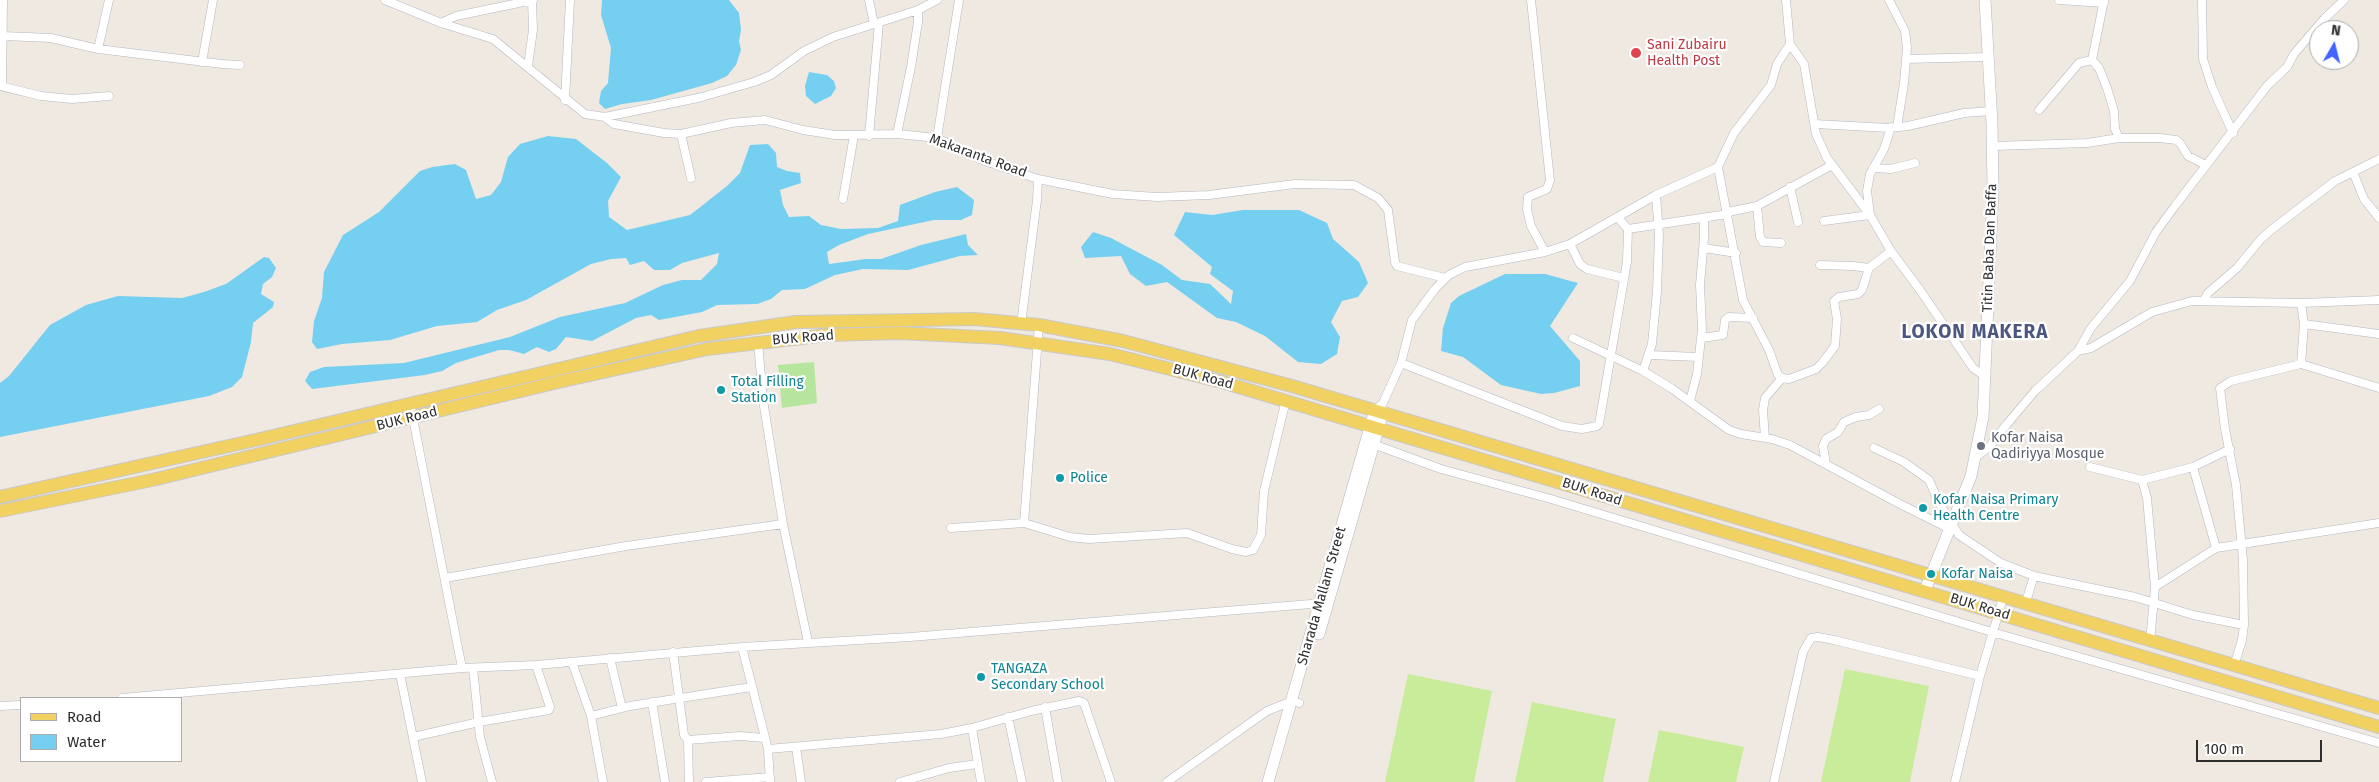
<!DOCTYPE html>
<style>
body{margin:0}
#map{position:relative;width:2379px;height:782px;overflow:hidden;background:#efe9e1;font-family:"Fira Sans",sans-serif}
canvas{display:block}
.legend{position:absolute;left:20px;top:697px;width:162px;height:65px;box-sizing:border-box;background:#fff;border:1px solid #ababab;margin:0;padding:6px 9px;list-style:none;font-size:15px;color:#2e2e2e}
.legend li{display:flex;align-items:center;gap:10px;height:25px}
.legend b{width:25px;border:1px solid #ababab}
.north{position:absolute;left:2309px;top:20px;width:50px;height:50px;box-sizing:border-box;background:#fff;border:1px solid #ababab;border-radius:50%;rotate:8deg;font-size:14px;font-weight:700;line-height:20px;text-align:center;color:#2e2e2e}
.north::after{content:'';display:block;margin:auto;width:18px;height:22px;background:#4264fb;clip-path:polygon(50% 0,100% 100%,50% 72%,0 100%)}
.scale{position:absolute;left:2196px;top:740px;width:126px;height:22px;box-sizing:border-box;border:2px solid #2e2e2e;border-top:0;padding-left:6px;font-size:15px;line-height:18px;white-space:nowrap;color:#2e2e2e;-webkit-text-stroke:4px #fff;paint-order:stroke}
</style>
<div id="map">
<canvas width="2379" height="782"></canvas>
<ul class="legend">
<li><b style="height:6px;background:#f2d163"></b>Road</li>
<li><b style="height:14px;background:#75cff0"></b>Water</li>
</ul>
<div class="north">N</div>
<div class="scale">100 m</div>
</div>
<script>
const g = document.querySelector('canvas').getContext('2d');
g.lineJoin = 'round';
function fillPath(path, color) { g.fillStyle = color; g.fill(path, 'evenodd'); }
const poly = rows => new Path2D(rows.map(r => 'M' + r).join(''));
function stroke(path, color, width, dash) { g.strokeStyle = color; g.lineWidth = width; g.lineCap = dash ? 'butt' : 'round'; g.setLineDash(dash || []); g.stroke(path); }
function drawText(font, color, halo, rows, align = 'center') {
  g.font = font + ' "Fira Sans",sans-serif'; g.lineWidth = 4.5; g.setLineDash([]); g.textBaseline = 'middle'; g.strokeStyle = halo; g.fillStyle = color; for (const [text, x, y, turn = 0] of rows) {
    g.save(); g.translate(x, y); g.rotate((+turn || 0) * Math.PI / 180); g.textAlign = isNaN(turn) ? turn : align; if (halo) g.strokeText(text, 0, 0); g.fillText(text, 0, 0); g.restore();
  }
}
fillPath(poly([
 [814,362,817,403,782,408,778,365]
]), '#b6e59e');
fillPath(poly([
 [1845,669,1929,686,1910,782,1821,782],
 [1408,674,1492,691,1474,782,1385,782],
 [1532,702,1616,719,1603,782,1515,782],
 [1659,730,1744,747,1736,782,1648,782]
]), '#c9ec9a');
fillPath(poly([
 [602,0,729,0,739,13,741,30,739,41,741,50,736,65,727,76,712,83,651,100,622,104,605,109,599,103,601,91,608,83,611,48,601,15],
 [809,72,827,75,834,81,836,88,831,96,815,104,806,96,805,86],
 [548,136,576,139,607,163,621,177,608,201,609,217,627,230,690,215,727,186,740,173,750,145,768,144,776,153,777,167,787,171,800,173,801,183,780,190,783,205,789,217,809,216,821,225,841,229,878,228,898,221,900,205,935,192,957,187,974,200,972,215,961,220,934,220,868,234,839,245,827,252,829,264,866,259,881,259,921,245,966,234,968,245,978,255,960,256,908,270,863,269,835,275,805,289,782,290,771,299,757,304,717,305,702,312,659,320,651,315,636,318,592,341,566,337,556,349,549,352,537,347,524,354,509,350,499,350,456,363,442,371,425,375,312,389,305,381,310,372,324,367,404,363,510,337,560,317,625,303,663,285,682,280,701,280,717,264,719,253,682,263,670,270,654,270,644,261,630,265,626,258,611,259,591,264,526,300,497,310,477,322,437,326,390,340,342,344,317,349,312,342,314,321,322,298,324,272,343,235,379,212,420,171,432,167,455,164,466,170,476,199,491,195,501,182,508,157,520,144],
 [1243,210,1299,210,1327,223,1333,239,1359,262,1368,283,1358,297,1342,301,1331,322,1340,337,1337,354,1321,364,1298,362,1265,336,1236,322,1217,318,1167,282,1146,286,1130,274,1121,256,1085,258,1081,247,1093,232,1111,238,1162,265,1182,280,1210,284,1231,304,1233,291,1210,274,1212,267,1174,235,1185,212,1212,215],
 [264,257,269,258,276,268,272,277,263,284,261,294,274,302,273,307,253,323,251,342,242,377,232,387,209,396,0,437,0,383,9,376,50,325,86,305,118,296,182,298,204,292,226,284],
 [1505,274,1545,274,1578,283,1550,326,1580,361,1580,386,1554,393,1541,394,1501,385,1463,357,1441,351,1443,328,1451,303,1459,296]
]), '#75cff0');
const street = poly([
 [385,0,441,23,493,39,585,114,605,117,698,98,754,82,771,75,804,51,833,37,918,10,937,0],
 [869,0,874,24],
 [1531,0,1550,180,1547,189,1528,197,1527,209,1531,226,1545,252],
 [1889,0,1905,31,1907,48,1904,83,1897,127],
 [2059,0,2104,3],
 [2202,0,2203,59,2212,87,2233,133],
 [441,23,456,16,533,0],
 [3,36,51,38,98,49,222,64,240,65],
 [1790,44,1804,64,1816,134,1827,158,1870,215,1891,251,1920,290,1973,368,1986,377],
 [98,49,109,0],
 [1906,59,1988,57],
 [2092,60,2099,68,2107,88,2114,111,2115,129,2119,138],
 [2092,60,2104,0],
 [202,62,213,0],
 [528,66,533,30,532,0],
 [0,86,41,96,72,99,109,96],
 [2,86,3,0],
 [565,100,570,0],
 [2039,110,2079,63,2092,60],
 [605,117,614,124,664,133,681,134,731,123,765,120,803,130,835,135,897,134,937,138,982,160,1038,179,1113,194,1157,197,1209,195,1295,184,1354,185,1378,198,1388,210,1395,262,1397,266,1445,278],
 [1815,124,1889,128,1908,126,1964,113,1991,111],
 [681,134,691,178],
 [897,134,911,67,918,22,918,10],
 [869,136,879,23],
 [937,138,959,0],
 [1993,146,2087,143,2119,138,2160,138,2176,140,2180,143,2188,156,2206,165],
 [1718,167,1743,300,1769,350,1778,375,1782,378,1789,379,1816,369,1822,363,1835,346,1837,319,1834,301,1839,297,1858,294,1862,290,1869,268,1891,251],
 [1873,168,1891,169,1915,163],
 [2353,172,2364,199,2379,218],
 [1790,187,1798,222],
 [843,199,854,135],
 [1757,206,1760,237,1763,242,1781,243],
 [1728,212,1757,206,1832,165],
 [1824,221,1870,215,1867,191,1870,174,1884,149,1891,127],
 [1628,229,1728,214],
 [1570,244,1580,264,1587,269,1624,278],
 [1704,248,1736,253],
 [1820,265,1853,266,1869,268],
 [2204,300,2208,293,2237,268,2260,240,2271,230,2335,181,2379,159],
 [1021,324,1037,200,1038,179],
 [2304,324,2379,334],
 [1573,338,1643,371,1671,388,1729,430,1741,434,1772,439,1790,445,1898,503,1950,529],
 [1701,338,1723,335,1725,320,1729,317,1753,318],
 [758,342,763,400,783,524,808,642],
 [2078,351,2091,348,2152,312,2192,301,2301,303,2379,300],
 [1650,355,1698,357],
 [1401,363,1562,426,1582,429,1597,426,1599,424,1627,262,1628,229,1618,218],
 [2301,364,2304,324,2301,303],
 [1643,371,1652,344,1657,291,1659,235,1656,195],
 [1690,401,1697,374,1702,329,1700,285,1704,238,1704,218],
 [410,403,462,668],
 [1375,410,1383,403,1401,363,1412,320,1435,289,1449,275,1465,267,1545,252,1570,244,1656,195,1718,167,1734,133,1771,85,1777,64,1790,44,1786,0],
 [1765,438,1763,410,1765,398,1782,378],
 [1373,444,1441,469,1551,499,1992,632,2379,743],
 [1874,448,1904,462,1929,480,1940,505,1959,535,2001,563,2034,576,2135,597,2193,615,2244,625],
 [1976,457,1990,446,2007,424,2035,391,2078,351,2091,328,2130,281,2156,232,2175,206,2267,86,2287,67,2294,54,2324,19,2344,0],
 [1826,464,1823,446,1826,439,1838,432,1844,422,1856,417,1869,415,1879,409],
 [2090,467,2142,480,2193,467,2230,449],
 [2193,467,2216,548],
 [2142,480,2147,498,2155,587,2150,642],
 [1024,523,1039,325],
 [951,528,1024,523,1070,537,1089,539,1187,533,1232,549,1246,552,1253,550,1261,535,1264,491,1286,400],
 [445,578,626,546,783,524],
 [2155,587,2216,548,2379,523],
 [2025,605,2034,576],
 [742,647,768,749,770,782],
 [673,652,684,735,688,740,689,782],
 [610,658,622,708],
 [572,662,591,716,603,782],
 [2234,666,2242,640,2244,625,2243,560,2236,485,2225,429,2220,388,2231,381,2301,364,2379,388],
 [473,668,480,737,492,782],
 [400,674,422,782],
 [122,698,462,668,536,665,742,647,910,637,1323,603],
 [652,702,665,782],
 [0,706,21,705],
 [1045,707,1058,782],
 [591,716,630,706,751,687],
 [1008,717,1022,782],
 [972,728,981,782],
 [413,737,479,722,549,710,550,707,536,665],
 [688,740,740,736,764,738],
 [796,747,801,782],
 [768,749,941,734,972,728,1031,711,1079,701,1084,703,1111,782],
 [706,782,770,777],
 [900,782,949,768,977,764],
 [1167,782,1267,711,1292,701,1299,703],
 [1774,782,1803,652,1811,638,1818,637,1834,640,1980,676],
 [1955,782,1980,676,2003,598]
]);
const secondary = poly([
 [1925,590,1971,476,1983,417,1993,189,1992,124,1985,0],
 [1319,634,1383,412],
 [1268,782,1375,410]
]);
const primary = poly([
 [0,497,260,439,699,336,796,322,974,319,1039,325,1123,341,1292,386,2379,708],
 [0,511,152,480,558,382,707,349,827,335,900,333,1000,338,1110,354,1222,382,2379,727]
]);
stroke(street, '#b4b7c1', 9);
stroke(secondary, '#b4b7c1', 12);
stroke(primary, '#c9c9c9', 14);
stroke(street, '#fff', 8);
stroke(secondary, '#fff', 11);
stroke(primary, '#f2d163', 12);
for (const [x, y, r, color] of [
 [1636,53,6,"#e0444e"],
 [721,390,5,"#0f9aa8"],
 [1981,446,5,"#6b7280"],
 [1060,478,5,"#0f9aa8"],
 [1923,508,5,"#0f9aa8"],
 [1931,574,5,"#0f9aa8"],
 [981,677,5,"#0f9aa8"]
]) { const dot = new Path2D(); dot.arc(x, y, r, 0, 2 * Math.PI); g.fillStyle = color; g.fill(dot); stroke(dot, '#fff', 2); }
drawText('14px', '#be3a42', '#fff', [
 ["Sani Zubairu",1647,45],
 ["Health Post",1647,61]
], 'left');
drawText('14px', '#2e2e2e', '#fff', [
 ["Makaranta Road",978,156,20],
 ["Titin Baba Dan Baffa",1990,248,-88],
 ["BUK Road",803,338,-5],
 ["BUK Road",1203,377,15],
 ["BUK Road",407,419,-14],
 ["BUK Road",1592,492,18],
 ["Sharada Mallam Street",1322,596,-74],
 ["BUK Road",1980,607,17]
]);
drawText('14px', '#0d838f', '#fff', [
 ["Total Filling",731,382],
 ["Station",731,398],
 ["Police",1070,478],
 ["Kofar Naisa Primary",1933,500],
 ["Health Centre",1933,516],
 ["Kofar Naisa",1941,574],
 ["TANGAZA",991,669],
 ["Secondary School",991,685]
], 'left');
drawText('14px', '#5b616d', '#fff', [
 ["Kofar Naisa",1991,438],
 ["Qadiriyya Mosque",1991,454]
], 'left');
g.letterSpacing = '1px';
drawText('bold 19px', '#4d5680', '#fff', [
 ["LOKON MAKERA",1975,333]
]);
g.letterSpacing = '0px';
</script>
